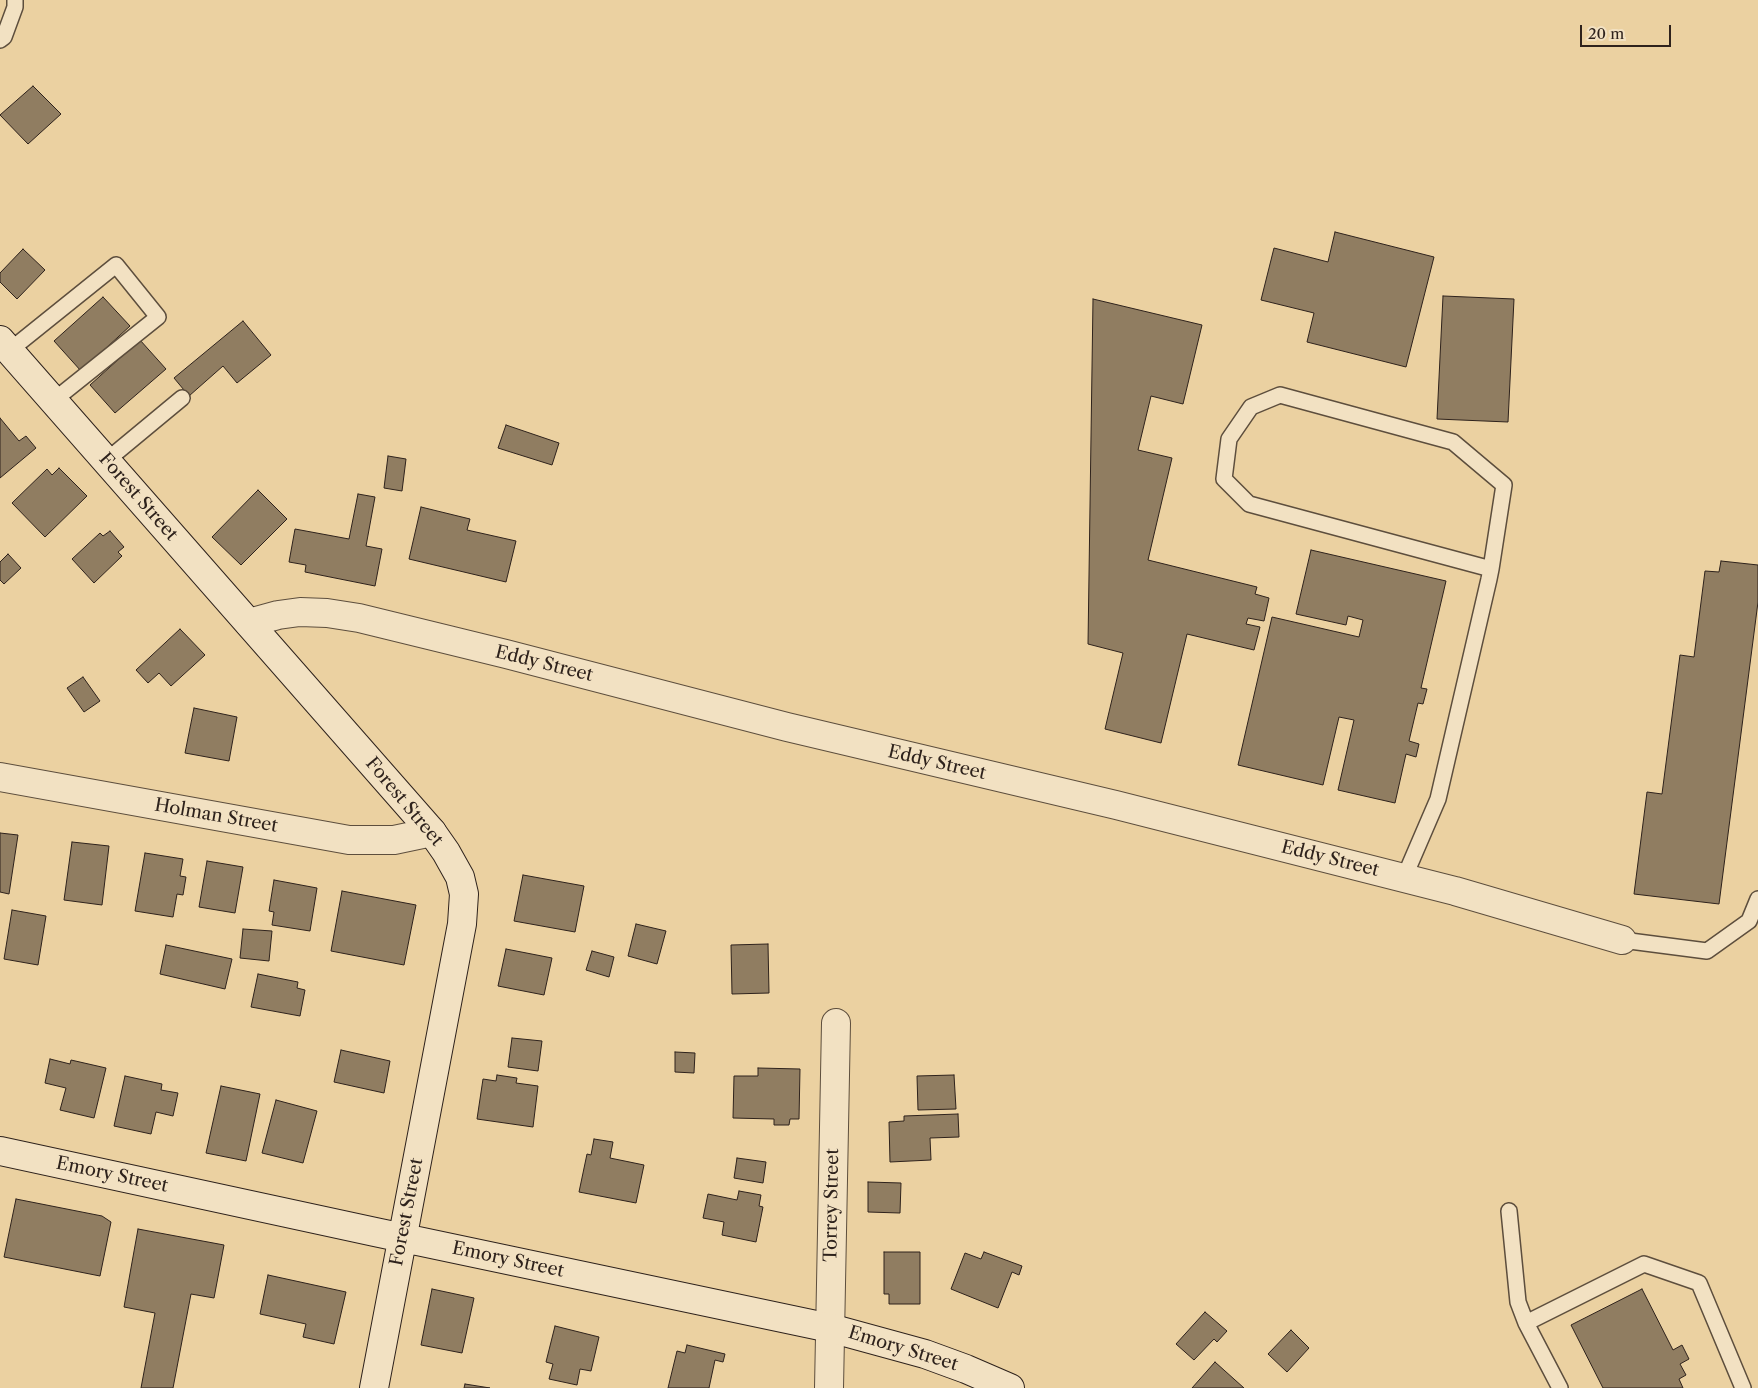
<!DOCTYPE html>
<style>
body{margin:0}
#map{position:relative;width:1758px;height:1388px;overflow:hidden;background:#ebd1a1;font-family:"Libre Caslon Text",serif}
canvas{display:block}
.scale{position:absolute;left:1580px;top:25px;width:91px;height:22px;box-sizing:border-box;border:2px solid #2e221c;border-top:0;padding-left:6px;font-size:15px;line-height:18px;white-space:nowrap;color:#2e221c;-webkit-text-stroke:4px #f2e1c2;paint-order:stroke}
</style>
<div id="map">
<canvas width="1758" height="1388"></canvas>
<div class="scale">20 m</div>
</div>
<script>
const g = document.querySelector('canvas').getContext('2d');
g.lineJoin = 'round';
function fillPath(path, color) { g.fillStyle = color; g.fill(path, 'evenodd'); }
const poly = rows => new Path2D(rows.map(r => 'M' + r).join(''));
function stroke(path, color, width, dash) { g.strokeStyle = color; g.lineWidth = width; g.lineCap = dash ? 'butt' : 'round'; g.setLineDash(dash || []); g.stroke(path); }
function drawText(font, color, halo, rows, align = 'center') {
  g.font = font + ' "Libre Caslon Text",serif'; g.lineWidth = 4; g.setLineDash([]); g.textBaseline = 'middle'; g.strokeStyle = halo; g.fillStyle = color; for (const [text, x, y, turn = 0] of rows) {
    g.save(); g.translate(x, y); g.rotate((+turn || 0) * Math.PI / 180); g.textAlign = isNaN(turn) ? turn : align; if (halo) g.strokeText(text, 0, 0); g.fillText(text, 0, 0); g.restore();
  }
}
const building = poly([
 [33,86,61,114,28,144,0,115,33,86],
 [1335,232,1434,257,1406,367,1307,342,1314,313,1261,300,1274,248,1328,262,1335,232],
 [23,249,45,270,17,299,0,282,0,273,23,249],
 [1443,296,1514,299,1508,422,1437,419,1443,296],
 [103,297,130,326,81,371,54,341,103,297],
 [1093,299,1202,325,1183,404,1151,396,1138,450,1172,458,1148,560,1257,587,1255,594,1269,598,1264,621,1248,618,1246,624,1260,627,1254,650,1187,634,1161,743,1105,729,1123,653,1088,644,1093,299],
 [243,321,271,355,237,383,223,366,189,396,174,378,243,321],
 [140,340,166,369,115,413,90,385,140,340],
 [0,418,19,441,26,436,36,448,0,478,0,418],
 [506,425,559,443,552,465,498,448,506,425],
 [388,456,406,459,402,491,384,488,388,456],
 [59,468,87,496,45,537,12,503,47,469,52,475,59,468],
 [258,490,287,519,241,565,212,537,258,490],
 [358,494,375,497,366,546,382,549,375,586,305,572,306,565,289,562,295,529,349,539,358,494],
 [421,507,470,519,467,530,516,541,506,582,409,559,421,507],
 [110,531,124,547,118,552,122,556,94,583,72,559,100,533,103,536,110,531],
 [1311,550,1446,581,1421,688,1427,689,1423,704,1418,703,1409,741,1419,744,1416,757,1406,754,1395,803,1338,790,1354,720,1339,717,1323,785,1238,765,1272,617,1359,637,1363,620,1348,616,1346,625,1296,614,1311,550],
 [8,554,21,568,4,584,0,580,0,562,8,554],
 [1721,561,1758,565,1758,602,1719,904,1634,894,1647,792,1662,794,1680,655,1694,657,1705,571,1719,572,1721,561],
 [180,629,205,655,171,686,159,673,148,683,136,670,180,629],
 [83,677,100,701,84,712,67,688,83,677],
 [194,708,237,717,229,761,185,753,194,708],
 [0,833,18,835,9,894,0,892,0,833],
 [72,842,109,846,102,905,64,900,72,842],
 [145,853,183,859,180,876,186,877,183,895,177,894,173,917,135,911,145,853],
 [207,861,243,867,235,913,199,907,207,861],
 [523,875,584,886,575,932,514,921,523,875],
 [274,880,317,888,310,931,272,925,274,912,269,911,274,880],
 [342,891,416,905,404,965,331,951,342,891],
 [12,910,46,916,38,965,4,959,12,910],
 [636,924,666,931,657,964,628,956,636,924],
 [243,929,272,931,269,961,240,958,243,929],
 [768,944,769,993,732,994,731,945,768,944],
 [166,945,232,959,225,989,160,974,166,945],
 [506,949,552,958,544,995,498,986,506,949],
 [592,951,614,957,609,977,586,970,592,951],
 [258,974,298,982,297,988,305,990,300,1016,251,1007,258,974],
 [512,1038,542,1041,538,1071,508,1067,512,1038],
 [341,1050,390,1061,384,1093,334,1082,341,1050],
 [675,1052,695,1053,694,1073,675,1072,675,1052],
 [50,1059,70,1064,71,1060,106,1068,94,1118,60,1110,66,1088,45,1083,50,1059],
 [758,1068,800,1069,799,1119,790,1119,789,1125,774,1125,774,1119,733,1118,734,1076,758,1076,758,1068],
 [497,1075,517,1078,516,1083,538,1086,533,1127,477,1119,483,1079,496,1081,497,1075],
 [954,1075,956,1109,918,1110,917,1076,954,1075],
 [125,1076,162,1084,161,1090,178,1093,173,1116,156,1112,151,1134,114,1126,125,1076],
 [221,1086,260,1094,246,1161,206,1153,221,1086],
 [276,1100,317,1111,303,1163,262,1153,276,1100],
 [958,1114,959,1137,930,1138,931,1160,890,1162,889,1122,904,1121,904,1116,958,1114],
 [594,1139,613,1142,610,1158,644,1165,636,1203,579,1192,587,1154,591,1155,594,1139],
 [737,1158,766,1162,763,1183,734,1178,737,1158],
 [868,1182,901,1183,900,1213,868,1212,868,1182],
 [739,1191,761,1195,759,1206,763,1207,756,1242,722,1235,724,1222,703,1218,708,1194,737,1200,739,1191],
 [16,1199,102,1216,111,1222,100,1276,4,1257,16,1199],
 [138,1229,224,1245,214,1298,191,1294,173,1388,141,1388,155,1313,124,1307,138,1229],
 [884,1252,920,1252,920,1304,889,1304,889,1294,884,1294,884,1252],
 [984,1252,1022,1266,1019,1275,1012,1272,998,1308,951,1289,965,1253,981,1259,984,1252],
 [268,1275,346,1292,334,1344,303,1337,306,1324,260,1314,268,1275],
 [432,1289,474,1298,462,1353,421,1345,432,1289],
 [1642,1289,1673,1350,1682,1345,1689,1359,1680,1364,1686,1375,1679,1379,1683,1388,1603,1388,1571,1325,1642,1289],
 [1205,1312,1227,1331,1217,1342,1214,1339,1194,1360,1176,1344,1205,1312],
 [555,1326,599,1337,591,1371,580,1369,577,1385,549,1379,553,1364,546,1362,555,1326],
 [1291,1330,1309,1348,1287,1372,1268,1354,1291,1330],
 [687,1345,725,1354,723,1362,715,1360,709,1388,668,1388,677,1351,685,1353,687,1345],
 [1215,1362,1244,1388,1192,1388,1215,1362],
 [465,1384,490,1388,464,1388,465,1384]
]);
fillPath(building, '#907d61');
stroke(building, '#2e221c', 1);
const lane = poly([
 [0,40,4,37,15,7,15,0],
 [9,351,116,265,158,317,53,401],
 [106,461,182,398],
 [1404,878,1438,799,1489,579,1491,569,1504,485,1453,442,1280,395,1251,407,1229,439,1224,479,1249,504,1491,569],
 [1622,940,1707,951,1749,921,1758,899],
 [1509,1211,1518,1302,1526,1323,1560,1388],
 [1526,1323,1644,1264,1699,1283,1743,1388]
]);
const street = poly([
 [249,623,278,615,300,612,327,613,359,618,506,654,787,727,1116,805,1455,891,1622,940],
 [0,777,349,840,394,840,432,832],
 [829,1388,836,1023]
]);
const secondary = poly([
 [0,340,432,832,446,852,460,877,464,894,462,924,374,1388],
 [0,1151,375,1232,830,1328,925,1354,966,1369,1010,1388]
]);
stroke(lane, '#5d4e3d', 18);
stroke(street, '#5d4e3d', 30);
stroke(secondary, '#2e221c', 30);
stroke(lane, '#f2e1c2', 15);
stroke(street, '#f2e1c2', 28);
stroke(secondary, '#f2e1c2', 28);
drawText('18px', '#2e221c', '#f2e1c2', [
 ["Forest Street",138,497,49],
 ["Eddy Street",544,664,14],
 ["Eddy Street",937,763,13],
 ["Forest Street",404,802,50],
 ["Holman Street",216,816,10],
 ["Eddy Street",1330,859,14],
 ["Emory Street",112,1175,12],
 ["Torrey Street",832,1205,-89],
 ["Forest Street",407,1212,-79],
 ["Emory Street",508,1260,12],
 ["Emory Street",903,1349,17]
]);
</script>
